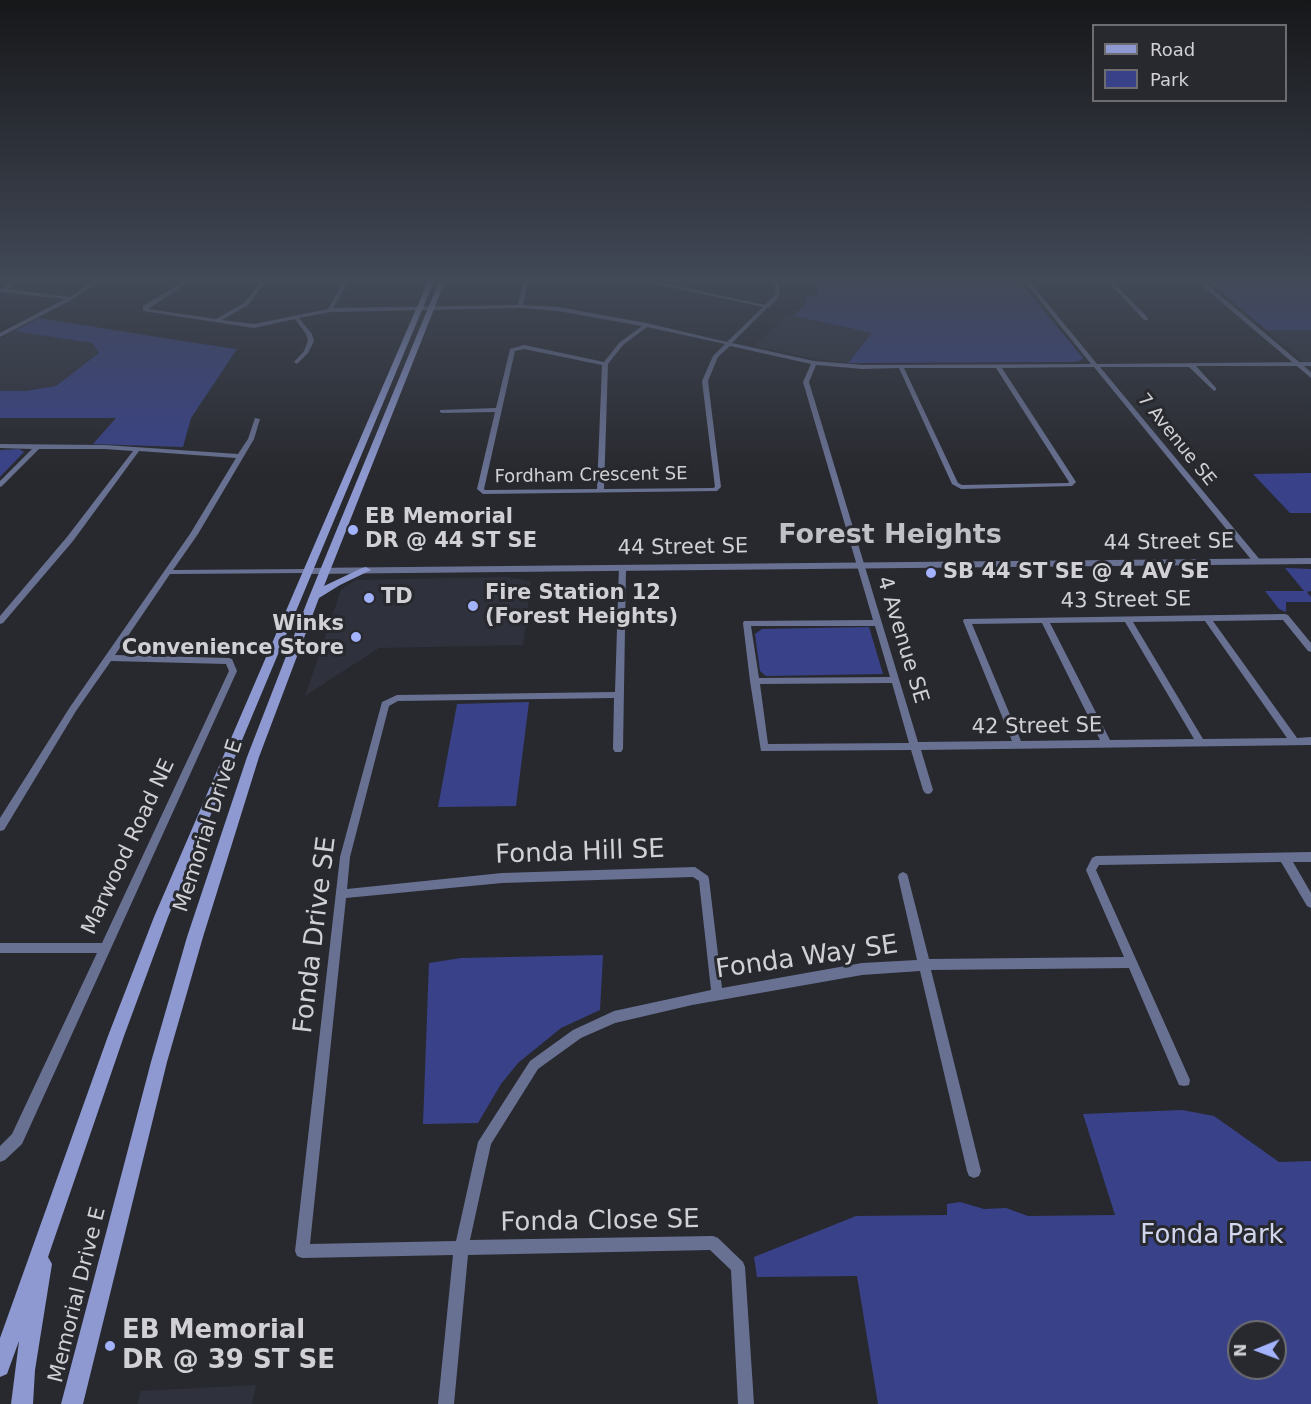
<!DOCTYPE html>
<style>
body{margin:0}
#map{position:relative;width:1311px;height:1404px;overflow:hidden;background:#28292e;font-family:"DejaVu Sans",sans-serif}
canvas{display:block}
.legend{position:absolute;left:1092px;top:24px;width:195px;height:78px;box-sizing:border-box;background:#28292e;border:2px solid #6c6c71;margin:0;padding:8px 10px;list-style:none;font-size:18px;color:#d1d1d5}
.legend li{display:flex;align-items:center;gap:12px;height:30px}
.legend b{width:30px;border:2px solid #6c6c71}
.north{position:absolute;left:1227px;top:1320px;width:60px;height:60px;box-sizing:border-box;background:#28292e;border:2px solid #6c6c71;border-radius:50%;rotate:269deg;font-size:16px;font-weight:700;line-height:24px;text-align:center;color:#d1d1d5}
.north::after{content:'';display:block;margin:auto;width:21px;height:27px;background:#a3b2fd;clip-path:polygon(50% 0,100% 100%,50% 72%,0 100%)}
</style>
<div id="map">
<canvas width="1311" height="1404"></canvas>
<ul class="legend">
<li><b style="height:8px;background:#8d99d0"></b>Road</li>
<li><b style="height:16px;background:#394289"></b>Park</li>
</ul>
<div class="north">N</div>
</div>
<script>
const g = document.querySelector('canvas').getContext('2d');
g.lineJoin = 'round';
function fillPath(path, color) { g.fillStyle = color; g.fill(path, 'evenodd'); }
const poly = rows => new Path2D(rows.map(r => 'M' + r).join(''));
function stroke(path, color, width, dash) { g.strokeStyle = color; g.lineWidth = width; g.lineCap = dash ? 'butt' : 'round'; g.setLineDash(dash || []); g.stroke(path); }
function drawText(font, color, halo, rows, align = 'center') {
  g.font = font + ' "DejaVu Sans",sans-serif'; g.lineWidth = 6; g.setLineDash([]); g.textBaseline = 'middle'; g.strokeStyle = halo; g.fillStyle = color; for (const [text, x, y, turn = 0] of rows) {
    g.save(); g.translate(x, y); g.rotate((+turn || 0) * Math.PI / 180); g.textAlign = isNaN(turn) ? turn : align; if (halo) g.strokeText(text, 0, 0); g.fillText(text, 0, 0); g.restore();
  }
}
fillPath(poly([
 [787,315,873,333,848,363,816,359,754,346],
 [1266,330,1311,330,1311,368],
 [14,331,92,343,99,353,56,386,26,391,0,391,0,339],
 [505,577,531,581,523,645,379,648,305,696,341,590,355,580],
 [256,1385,252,1404,137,1404,141,1391]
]), '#2f313c');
fillPath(poly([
 [781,279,919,279,952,284,1019,284,1024,286,1083,358,1080,361,1073,362,848,363,872,333,794,316,806,303,807,296,819,296,813,282,781,282],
 [1206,279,1311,279,1311,330,1266,330],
 [39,318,189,342,237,349,191,418,183,447,93,444,116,418,0,418,0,391,26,391,56,386,99,353,92,343,14,331],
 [0,450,19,449,24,452,0,477],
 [1311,473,1311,513,1290,513,1253,474],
 [1285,568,1311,569,1311,591,1307,592,1311,597,1311,602,1286,602,1286,612,1279,609,1265,591,1304,591],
 [869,627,883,674,766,676,760,671,755,634,762,629],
 [529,702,516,806,438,807,457,704],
 [603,955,600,1010,561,1028,518,1063,501,1084,478,1123,423,1124,429,963,461,958],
 [1182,1110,1214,1116,1279,1162,1311,1161,1311,1404,878,1404,857,1276,757,1277,754,1257,856,1216,947,1215,947,1204,960,1202,984,1209,1006,1208,1028,1216,1115,1215,1083,1114],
 [1239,1332,1275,1332,1275,1368,1239,1368]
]), '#394289');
fillPath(poly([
 [14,279,20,279,8,289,70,297,96,279,102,279,73,299,0,337,0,333,65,299,0,292,0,290,14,279],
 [183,279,188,279,180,288,148,309,216,319,244,303,263,279,268,279,248,305,222,320,254,324,328,309,345,279,350,279,333,308,518,305,524,279,528,279,523,305,558,307,646,323,727,342,763,307,633,279,644,279,765,305,774,296,776,292,773,279,777,279,780,292,778,298,770,306,770,308,767,308,732,343,814,361,863,365,1091,364,1025,282,956,282,930,279,1110,279,1148,318,1148,320,1144,320,1108,282,1030,282,1097,364,1311,362,1311,366,1196,366,1216,388,1216,390,1214,391,1189,367,1100,367,1261,561,1257,563,1254,563,1094,367,1002,368,1076,482,1072,486,961,489,952,484,899,368,863,369,816,365,809,382,918,742,1012,741,963,621,964,619,1285,614,1288,615,1311,643,1311,652,1308,651,1283,620,1213,621,1297,738,1311,737,1311,745,921,750,933,790,931,793,928,794,925,793,923,790,911,750,761,751,750,681,743,623,744,621,873,620,803,382,811,364,730,346,718,357,708,381,721,487,717,491,483,494,477,489,495,412,442,413,440,412,440,410,496,408,510,349,524,345,604,362,619,343,642,326,558,311,520,308,330,312,299,318,312,334,314,341,308,353,297,364,294,362,304,351,308,341,306,334,295,319,254,328,143,311,143,306,176,286,183,279],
 [647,327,725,344,713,356,702,381,715,487,713,488,604,489,608,364,623,345,647,327],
 [524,349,602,365,597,489,485,490,484,489,515,351,524,349],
 [904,368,996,368,1069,482,1068,483,962,485,958,483,904,368],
 [1205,621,1287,738,1203,739,1133,622,1205,621],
 [1125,622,1194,739,1110,740,1050,623,1125,622],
 [1042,623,1100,740,1021,741,972,624,1042,623],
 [751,626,875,626,890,677,759,678,751,626],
 [892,683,909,743,768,744,760,684,892,683],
 [255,418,260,419,254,439,198,534,173,570,307,569,311,571,307,573,170,574,115,655,229,658,232,659,237,671,22,1144,5,1160,0,1162,0,1146,12,1134,97,953,0,953,0,943,102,943,229,671,226,664,111,661,76,711,4,830,0,831,0,818,70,707,190,534,236,458,139,451,73,541,3,623,0,624,0,616,67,537,133,451,105,449,39,449,2,486,0,487,0,481,32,449,0,448,0,444,105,445,238,454,248,439,255,418],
 [619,566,622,566,626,568,623,749,621,752,615,752,613,749,614,698,398,701,389,706,350,857,347,889,502,873,695,867,708,876,709,879,722,988,862,963,917,960,898,877,899,874,903,872,907,874,908,877,929,959,1124,957,1086,870,1092,858,1096,856,1311,852,1311,862,1293,862,1311,893,1311,908,1307,906,1281,862,1099,865,1096,870,1190,1080,1189,1085,1184,1086,1179,1085,1129,968,931,970,981,1171,979,1176,974,1178,969,1176,967,1171,920,971,862,975,692,1005,615,1023,581,1038,538,1069,491,1144,470,1240,713,1236,718,1238,743,1262,745,1267,754,1404,738,1404,731,1270,710,1250,468,1255,454,1404,438,1404,453,1255,302,1258,297,1256,295,1251,340,857,382,702,397,695,615,692,619,566],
 [693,877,699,881,711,990,614,1011,573,1030,530,1061,478,1142,456,1241,310,1244,346,898,502,883,693,877]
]), '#697193');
fillPath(poly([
 [1194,279,1201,279,1311,372,1311,378,1194,279],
 [1311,558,1311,564,307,574,302,571,307,568,1311,558]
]), '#697193');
fillPath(poly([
 [429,279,435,279,168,917,124,1036,48,1257,52,1264,35,1370,33,1404,11,1404,19,1341,7,1374,0,1377,0,1338,108,1036,154,917,429,279],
 [440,279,446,279,324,586,362,568,366,567,371,570,340,585,319,598,259,757,203,937,167,1062,83,1404,61,1404,151,1062,187,937,247,757,309,597,440,279]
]), '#8d99d0');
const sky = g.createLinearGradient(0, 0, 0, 476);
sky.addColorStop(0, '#161719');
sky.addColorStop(0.59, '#424957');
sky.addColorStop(1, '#42495700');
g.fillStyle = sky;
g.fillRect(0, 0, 1311, 476);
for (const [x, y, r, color] of [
 [353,530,6,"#a3b2fd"],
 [931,573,6,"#a3b2fd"],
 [369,598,6,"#a3b2fd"],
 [473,606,6,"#a3b2fd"],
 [356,637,6,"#a3b2fd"],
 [110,1346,6,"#a3b2fd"]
]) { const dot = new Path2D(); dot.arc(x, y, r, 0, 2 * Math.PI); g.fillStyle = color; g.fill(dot); stroke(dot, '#28292e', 2); }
drawText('18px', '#d1d1d5', '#28292e', [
 ["7 Avenue SE",1176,440,51],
 ["Fordham Crescent SE",591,476,-1]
]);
drawText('bold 21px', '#d1d1d5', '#28292e', [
 ["EB Memorial",365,518],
 ["DR @ 44 ST SE",365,542],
 ["SB 44 ST SE @ 4 AV SE",943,573],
 ["Fire Station 12",485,594],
 ["(Forest Heights)",485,618],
 ["TD",381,598],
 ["Winks",344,625,"right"],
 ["Convenience Store",344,649,"right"]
], 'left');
drawText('21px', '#d1d1d5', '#28292e', [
 ["44 Street SE",1169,543,-1],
 ["44 Street SE",683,548,-1],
 ["43 Street SE",1126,601,-1],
 ["4 Avenue SE",902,640,73],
 ["42 Street SE",1037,727,-1],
 ["Memorial Drive E",209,826,-72],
 ["Marwood Road NE",129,847,-65],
 ["Memorial Drive E",78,1295,-76]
]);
drawText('26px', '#d1d1d5', '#28292e', [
 ["Fonda Hill SE",580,853,-2],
 ["Fonda Drive SE",316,935,-83],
 ["Fonda Way SE",807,958,-8],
 ["Fonda Close SE",600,1222,-1]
]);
drawText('26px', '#d1d6ec', '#28292e', [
 ["Fonda Park",1212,1236]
]);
drawText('bold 26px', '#d1d1d5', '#28292e', [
 ["EB Memorial",122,1331],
 ["DR @ 39 ST SE",122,1361]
], 'left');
drawText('bold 27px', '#bfc1c7', '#28292e', [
 ["Forest Heights",890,536]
]);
</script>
